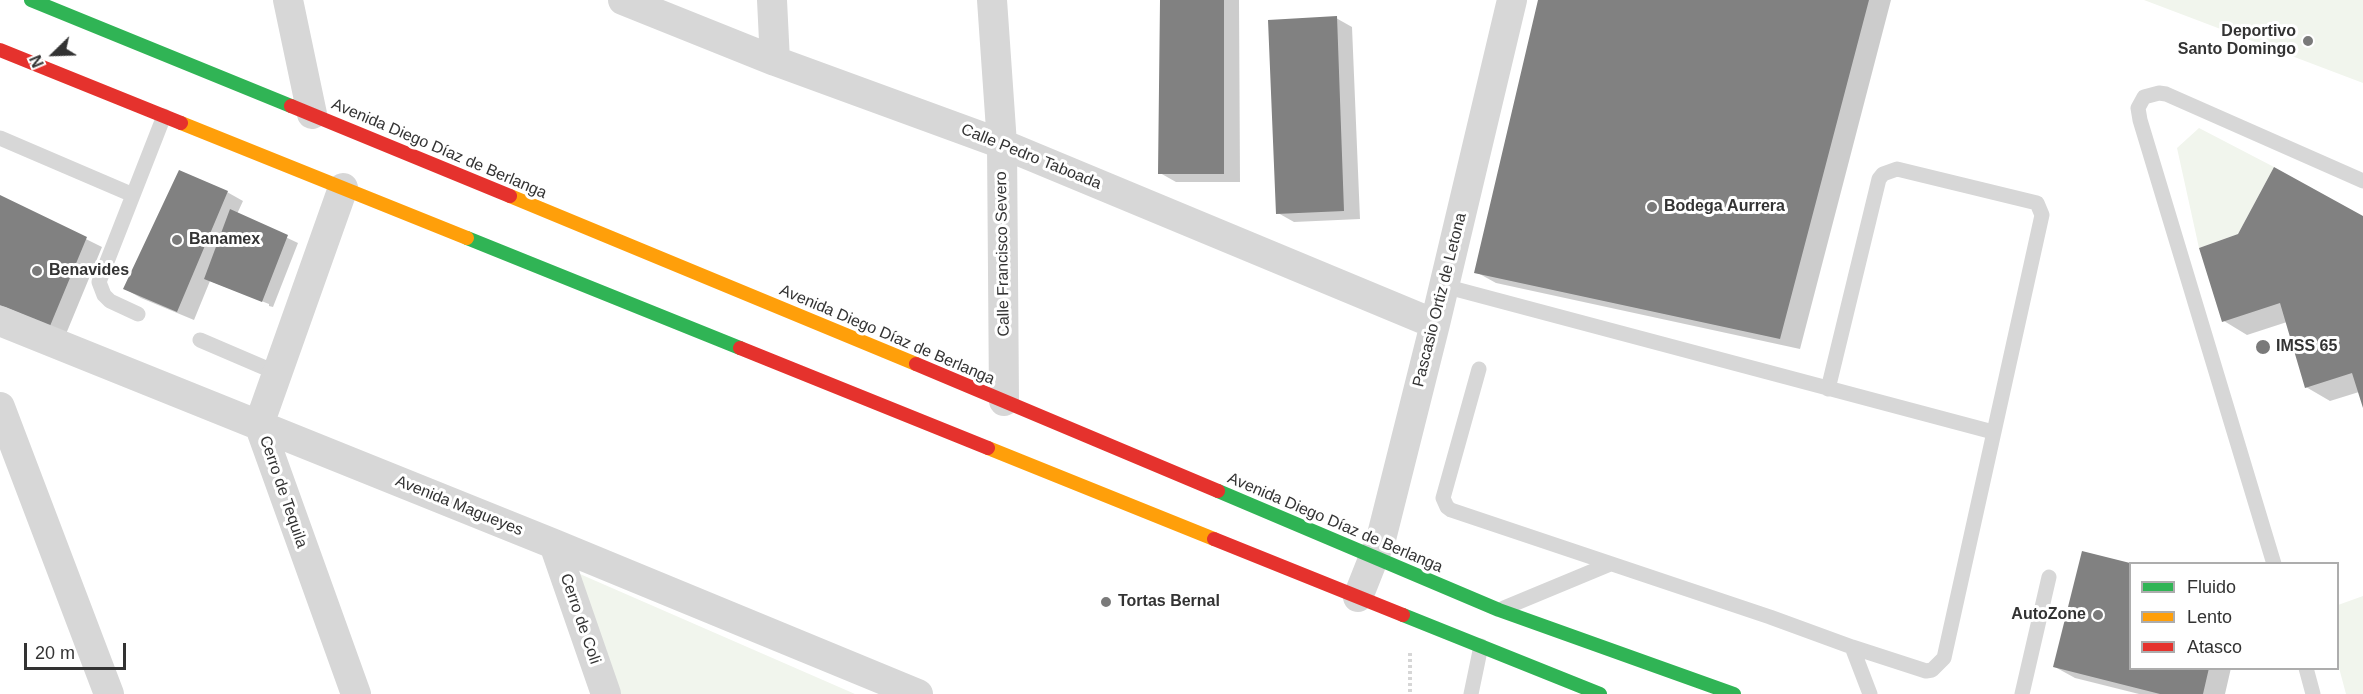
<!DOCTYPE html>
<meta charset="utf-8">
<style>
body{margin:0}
#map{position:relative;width:2363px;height:694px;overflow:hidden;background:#fff;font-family:Arial,sans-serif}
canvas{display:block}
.legend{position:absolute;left:2129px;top:562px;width:210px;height:108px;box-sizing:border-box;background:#fff;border:2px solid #adadad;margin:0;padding:8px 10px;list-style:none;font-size:18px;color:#333}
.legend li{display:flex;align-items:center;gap:12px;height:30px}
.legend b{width:30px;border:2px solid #adadad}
.north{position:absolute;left:24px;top:24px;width:60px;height:60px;-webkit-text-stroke:4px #fff;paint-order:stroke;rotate:247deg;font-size:16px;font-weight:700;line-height:24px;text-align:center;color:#333}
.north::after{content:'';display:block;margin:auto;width:21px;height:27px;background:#333;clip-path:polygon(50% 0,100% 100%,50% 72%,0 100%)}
.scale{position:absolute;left:24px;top:643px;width:102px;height:27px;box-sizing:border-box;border:3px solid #333;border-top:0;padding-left:8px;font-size:18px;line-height:21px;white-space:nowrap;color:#333;-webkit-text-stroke:4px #fff;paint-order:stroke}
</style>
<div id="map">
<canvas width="2363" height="694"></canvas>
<ul class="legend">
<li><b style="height:8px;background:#30b455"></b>Fluido</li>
<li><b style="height:8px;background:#ff9f0a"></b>Lento</li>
<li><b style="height:8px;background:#e5322d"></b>Atasco</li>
</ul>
<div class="north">N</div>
<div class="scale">20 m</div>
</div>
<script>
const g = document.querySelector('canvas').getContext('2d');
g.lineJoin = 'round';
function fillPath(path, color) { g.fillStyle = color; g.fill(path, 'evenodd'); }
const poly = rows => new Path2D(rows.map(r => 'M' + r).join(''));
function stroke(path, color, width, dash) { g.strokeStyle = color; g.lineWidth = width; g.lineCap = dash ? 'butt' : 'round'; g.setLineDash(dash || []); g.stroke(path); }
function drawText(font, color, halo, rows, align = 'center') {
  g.font = font + ' Arial,sans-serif'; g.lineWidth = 6; g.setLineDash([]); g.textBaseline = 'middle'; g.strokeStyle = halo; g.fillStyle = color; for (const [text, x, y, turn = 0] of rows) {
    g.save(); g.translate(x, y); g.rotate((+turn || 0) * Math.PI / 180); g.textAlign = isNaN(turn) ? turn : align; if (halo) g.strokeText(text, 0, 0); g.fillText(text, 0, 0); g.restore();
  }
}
fillPath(poly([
 [2144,0,2363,0,2363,83],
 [2199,128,2274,167,2238,234,2199,248,2177,148],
 [573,571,855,694,614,694],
 [2363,596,2363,694,2346,694,2338,664,2338,605]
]), '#f1f5ed');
fillPath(poly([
 [1162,0,1239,0,1240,182,1176,182,1160,173],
 [1540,0,1891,0,1800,349,1496,283,1476,272],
 [1336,18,1352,27,1360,219,1294,222,1278,213],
 [227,192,243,201,237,214,298,243,273,307,269,306,269,304,210,281,194,320,141,298,125,289],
 [1,197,102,247,66,334,0,306],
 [2363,217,2359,392,2330,401,2306,387,2287,322,2247,335,2224,321],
 [2083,553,2130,565,2130,668,2231,668,2225,694,2139,694,2075,678,2055,667]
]), '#0003');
fillPath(poly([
 [1160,0,1224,0,1224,174,1158,174],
 [1538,0,1869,0,1780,339,1474,273],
 [1337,16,1344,211,1276,214,1268,20],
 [2274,167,2363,216,2363,408,2352,373,2305,388,2280,303,2222,322,2199,248,2238,234],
 [179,170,228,191,177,312,123,289],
 [0,195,87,237,50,326,0,305],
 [230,209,288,235,262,302,204,279],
 [2082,551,2130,563,2130,668,2209,668,2203,694,2160,694,2053,667]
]), '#818181');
stroke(poly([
 [1410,653,1410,694]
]), '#d6d6d6', 4, [3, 3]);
stroke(poly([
 [0,138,133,195],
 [1444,286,1993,432],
 [138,314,110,301,104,295,99,282,164,116],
 [200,340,277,373],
 [1479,369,1443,498,1447,507,1451,510,1770,617,1852,647,1926,671,1932,670,1944,658,2042,215,2037,203,1897,169,1883,174,1879,179,1828,389],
 [2274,564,2140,120,2138,108,2144,97,2159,93,2166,94,2363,181],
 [1504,608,1610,564],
 [1852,647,1870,694],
 [2306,668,2313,694],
 [1471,694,1481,646],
 [2022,694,2049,577]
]), '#d7d7d7', 15);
stroke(poly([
 [288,0,312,114],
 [623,0,775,61,1002,144,1435,324],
 [772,0,775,61],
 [992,0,1002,144,1004,401],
 [343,188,262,416,260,427,356,694],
 [0,321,554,544,918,694],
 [0,407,109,694],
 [554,544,606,694],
 [1358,597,1381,539,1435,324,1512,0]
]), '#d7d7d7', 30);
stroke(poly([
 [31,0,291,106],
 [467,238,740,348],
 [1218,491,1499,610,1734,694],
 [1403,615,1600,694]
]), '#30b455', 14);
stroke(poly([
 [181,123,467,238],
 [510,196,916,364],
 [988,448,1214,539]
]), '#ff9f0a', 14);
stroke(poly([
 [0,50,181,123],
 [291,106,510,196],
 [740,348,988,448],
 [916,364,1218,491],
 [1214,539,1403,615]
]), '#e5322d', 14);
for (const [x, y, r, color] of [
 [2308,41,6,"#7a7a7a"],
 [1652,207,6,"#7a7a7a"],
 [177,240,6,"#7a7a7a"],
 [37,271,6,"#7a7a7a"],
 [2263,347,8,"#7a7a7a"],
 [1106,602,6,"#7a7a7a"],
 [2098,615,6,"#7a7a7a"]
]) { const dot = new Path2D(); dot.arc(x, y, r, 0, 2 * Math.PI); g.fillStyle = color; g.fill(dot); stroke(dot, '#fff', 2); }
drawText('bold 16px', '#333', '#fff', [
 ["Deportivo",2296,32,"right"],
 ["Santo Domingo",2296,50,"right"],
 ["Bodega Aurrera",1664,207],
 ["Banamex",189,240],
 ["Benavides",49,271],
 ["IMSS 65",2276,347],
 ["Tortas Bernal",1118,602],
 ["AutoZone",2086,615,"right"]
], 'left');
drawText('16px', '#333', '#fff', [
 ["Avenida Diego Díaz de Berlanga",439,149,23],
 ["Calle Pedro Taboada",1031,157,22],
 ["Calle Francisco Severo",1003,254,-91],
 ["Pascasio Ortiz de Letona",1440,300,-76],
 ["Avenida Diego Díaz de Berlanga",887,335,23],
 ["Cerro de Tequila",283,492,71],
 ["Avenida Magueyes",459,506,22],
 ["Avenida Diego Díaz de Berlanga",1335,523,23],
 ["Cerro de Coli",580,619,71]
]);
</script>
